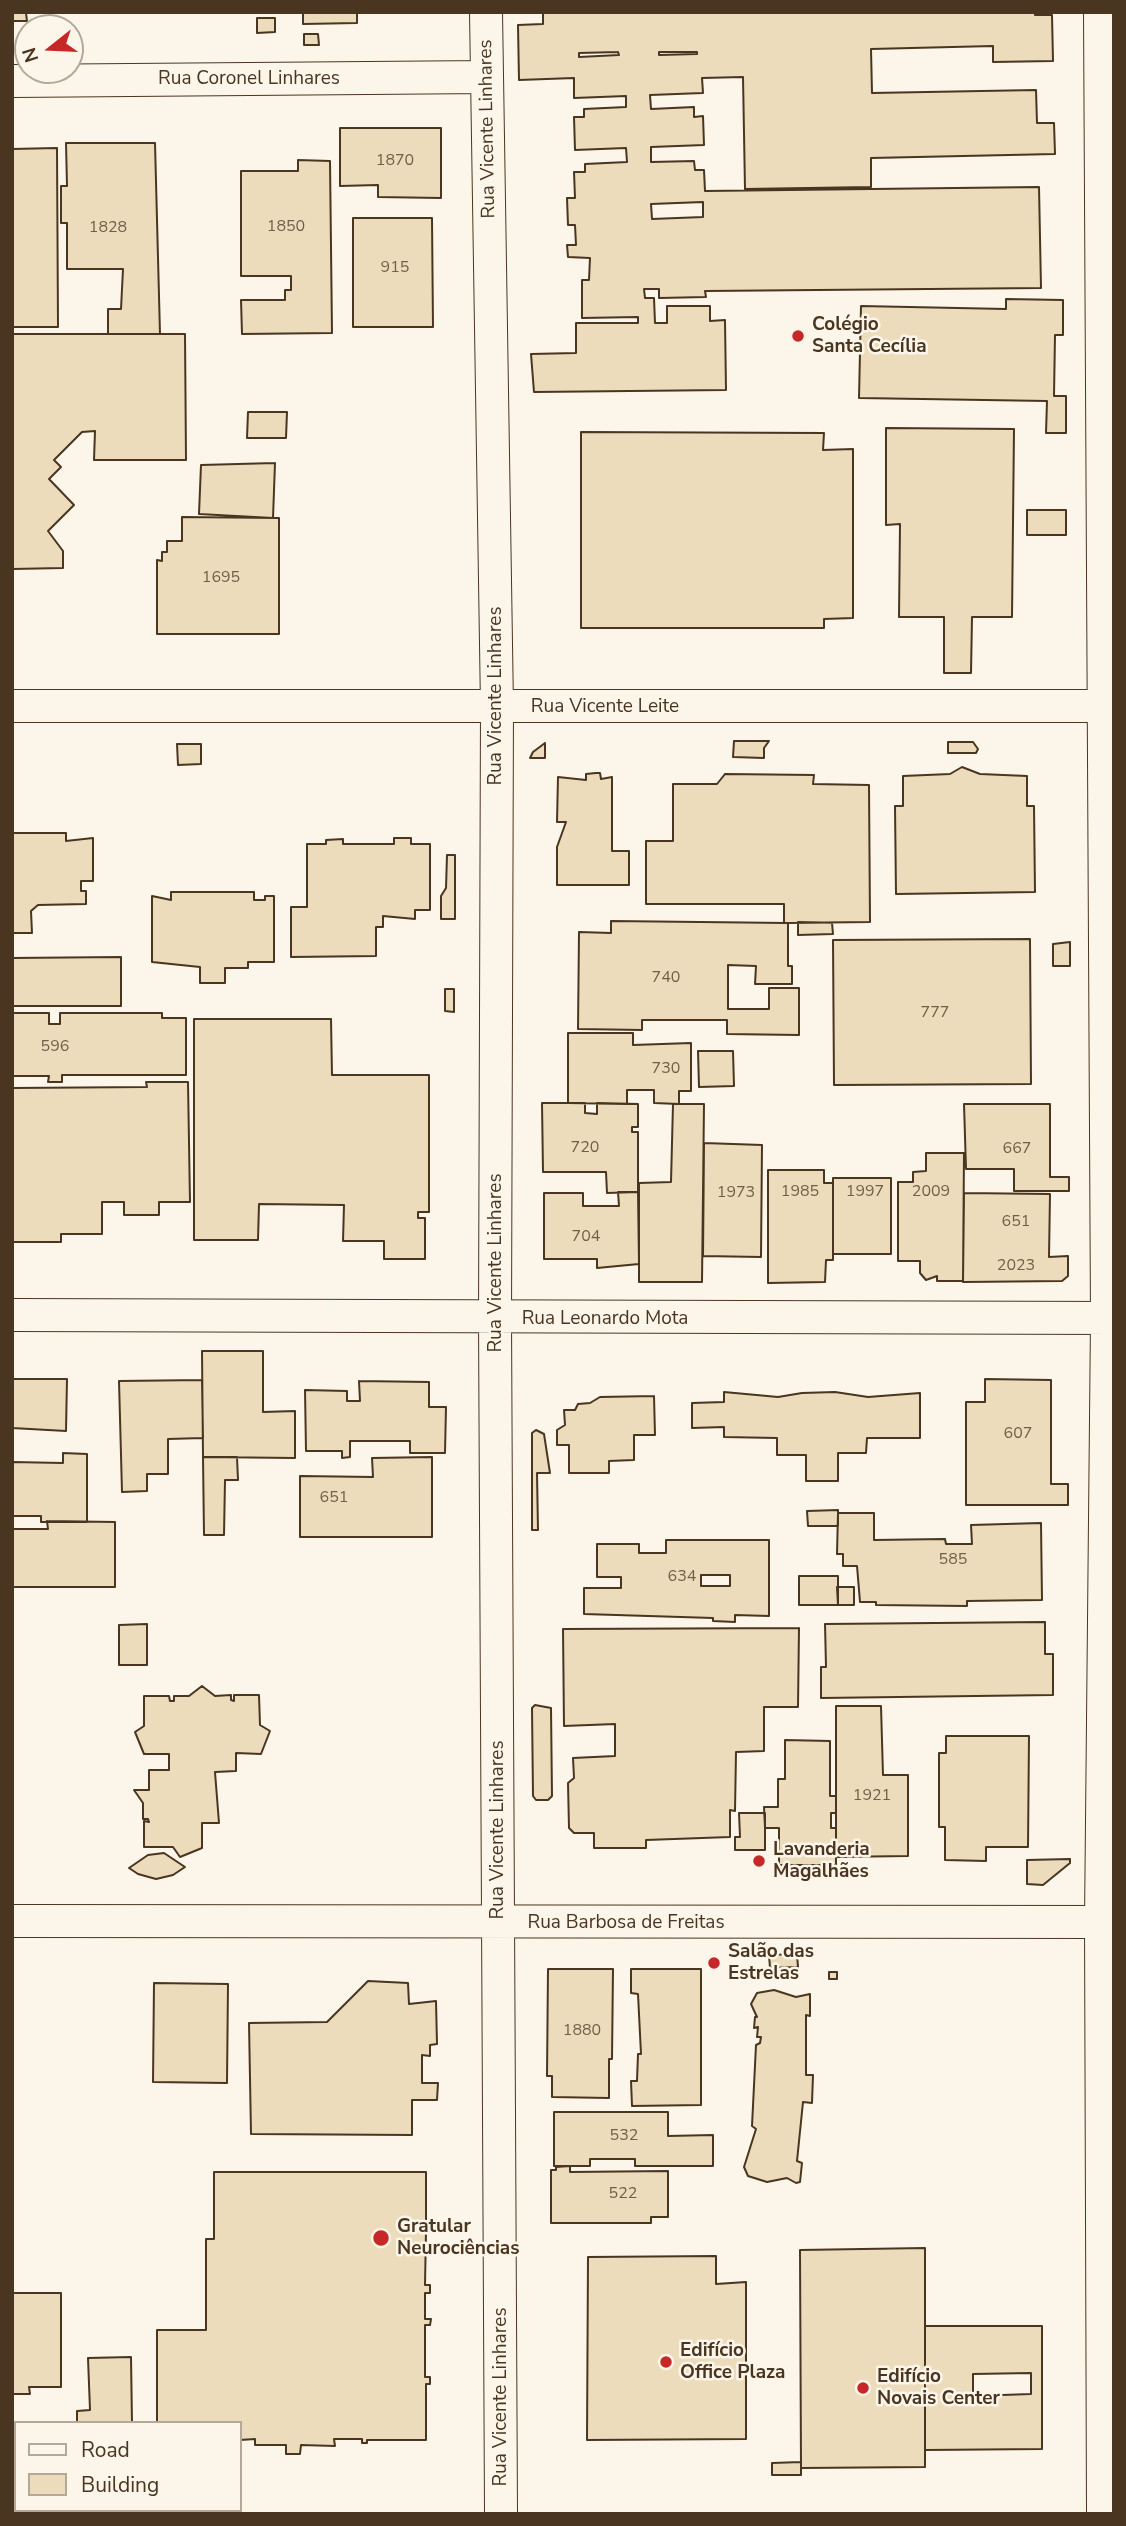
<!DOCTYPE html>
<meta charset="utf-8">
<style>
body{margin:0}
#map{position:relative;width:1126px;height:2526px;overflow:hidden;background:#fbf6e9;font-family:"Nunito Sans",sans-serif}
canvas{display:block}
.frame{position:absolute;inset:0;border:14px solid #4a3520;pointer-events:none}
.legend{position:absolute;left:14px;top:2421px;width:228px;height:91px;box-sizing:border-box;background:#fbf6e9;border:2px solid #b4a999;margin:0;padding:9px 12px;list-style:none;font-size:21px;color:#4a3520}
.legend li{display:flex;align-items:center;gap:14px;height:35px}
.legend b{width:35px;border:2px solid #b4a999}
.north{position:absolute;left:14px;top:14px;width:70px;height:70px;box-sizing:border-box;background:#fbf6e9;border:2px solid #b4a999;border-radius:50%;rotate:252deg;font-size:19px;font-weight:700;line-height:28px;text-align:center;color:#4a3520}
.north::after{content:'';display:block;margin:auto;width:24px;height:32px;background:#c62828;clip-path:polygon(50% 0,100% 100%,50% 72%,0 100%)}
</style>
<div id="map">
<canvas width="1126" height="2526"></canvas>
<div class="frame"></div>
<ul class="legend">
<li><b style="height:9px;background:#fbf6e9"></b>Road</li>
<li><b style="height:19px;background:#ecdcbc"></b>Building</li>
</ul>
<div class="north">N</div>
</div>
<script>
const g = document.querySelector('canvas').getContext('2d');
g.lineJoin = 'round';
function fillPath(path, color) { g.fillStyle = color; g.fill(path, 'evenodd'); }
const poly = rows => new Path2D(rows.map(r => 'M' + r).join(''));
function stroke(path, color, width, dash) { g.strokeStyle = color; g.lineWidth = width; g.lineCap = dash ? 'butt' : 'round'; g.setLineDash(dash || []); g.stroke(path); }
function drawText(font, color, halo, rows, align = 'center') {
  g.font = font + ' "Nunito Sans",sans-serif'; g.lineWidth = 5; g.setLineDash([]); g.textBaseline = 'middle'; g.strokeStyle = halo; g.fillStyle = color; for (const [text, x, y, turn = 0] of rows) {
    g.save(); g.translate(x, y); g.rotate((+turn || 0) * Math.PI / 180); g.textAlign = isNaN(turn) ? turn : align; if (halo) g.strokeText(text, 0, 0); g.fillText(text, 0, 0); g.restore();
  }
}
const building = poly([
 [12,12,39,12,39,13,26,13,27,21,12,21,12,12],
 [303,12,357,12,357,23,303,24,303,12],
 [543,12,1035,12,1035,15,1052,15,1053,61,993,62,993,46,871,49,872,93,1036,90,1037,123,1054,123,1055,154,871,158,871,187,745,189,743,77,702,78,703,93,650,95,651,109,694,107,694,117,703,116,704,145,651,147,651,162,694,161,695,170,704,170,705,191,1039,187,1041,288,705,291,706,297,659,298,659,289,644,289,645,298,654,298,655,323,667,323,667,306,710,306,710,321,725,320,726,390,534,392,531,354,576,353,576,323,638,323,638,317,582,318,582,280,589,280,590,258,568,257,567,245,576,245,575,225,568,225,567,198,575,198,574,172,585,172,585,164,627,162,626,148,575,150,574,117,584,117,584,109,626,107,626,96,574,98,574,78,519,80,518,25,543,24,543,12],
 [618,52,619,55,579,57,579,53,618,52],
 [659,52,697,52,697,54,659,55,659,52],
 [703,202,703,217,652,219,651,204,703,202],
 [257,18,275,18,275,32,257,33,257,18],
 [304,34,318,34,319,45,304,45,304,34],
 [340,128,441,128,441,198,378,197,378,185,340,186,340,128],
 [66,143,155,143,160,334,108,334,108,309,121,309,123,269,67,269,67,223,61,223,61,186,67,186,66,143],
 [57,148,58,327,12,327,12,149,57,148],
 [298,160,330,161,332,333,242,334,241,300,285,300,285,290,291,290,291,276,241,276,241,171,298,171,298,160],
 [353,218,432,218,433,327,353,327,353,218],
 [1006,299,1063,300,1063,335,1055,335,1054,396,1066,396,1066,433,1046,433,1047,401,859,398,861,306,1006,309,1006,299],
 [12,334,185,334,186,460,94,460,95,431,82,432,54,460,61,467,49,479,74,505,48,531,63,551,63,568,12,569,12,334],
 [248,412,287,412,286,438,247,438,248,412],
 [886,428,1014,429,1012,617,972,617,971,673,944,673,944,617,899,617,900,524,886,525,886,428],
 [581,432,824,433,823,450,853,449,853,618,824,619,824,628,581,628,581,432],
 [275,463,273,518,199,514,201,465,275,463],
 [1027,510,1066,510,1066,535,1027,535,1027,510],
 [182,517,279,518,279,634,157,634,157,560,162,561,162,552,167,552,167,541,182,541,182,517],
 [734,741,769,741,764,748,764,758,733,757,734,741],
 [948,742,973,742,978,749,976,753,948,753,948,742],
 [545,743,545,758,530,758,533,752,545,743],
 [177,744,201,744,201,764,178,765,177,744],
 [962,767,980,774,1027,776,1027,806,1034,806,1035,892,896,894,895,806,903,806,903,776,950,774,962,767],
 [596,773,600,773,601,779,612,777,612,851,629,851,629,885,557,885,557,847,566,822,557,822,558,777,586,780,586,774,596,773],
 [725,774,814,775,813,784,869,785,870,922,784,923,784,904,646,904,646,841,673,841,673,784,717,784,725,774],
 [12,833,66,833,66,841,93,838,93,881,81,881,81,891,86,891,86,904,38,905,31,911,32,933,12,933,12,833],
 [394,838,411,838,411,844,430,844,430,910,415,910,415,919,383,916,383,927,376,927,376,956,291,957,291,907,307,907,307,844,326,844,326,840,343,839,343,844,394,844,394,838],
 [447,855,455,855,455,919,441,919,441,896,446,888,447,855],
 [171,892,254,892,254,900,265,900,265,896,274,896,274,962,248,962,248,968,225,968,225,983,200,983,200,967,152,962,152,896,171,900,171,892],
 [611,921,788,923,788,966,792,966,792,984,755,984,756,966,728,965,728,1009,769,1009,769,988,799,988,799,1035,727,1034,727,1020,642,1020,642,1030,578,1029,579,932,611,933,611,921],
 [798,922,832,923,833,934,798,935,798,922],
 [1030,939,1031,1084,834,1085,833,940,1030,939],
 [1070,942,1070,966,1053,966,1053,944,1070,942],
 [121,957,121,1006,12,1006,12,958,121,957],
 [445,989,454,989,454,1012,445,1011,445,989],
 [12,1013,49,1013,49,1024,60,1024,60,1013,162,1013,162,1018,186,1018,186,1075,62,1075,62,1082,48,1082,49,1076,12,1076,12,1013],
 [194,1019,331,1019,332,1075,429,1075,429,1212,418,1212,418,1218,425,1218,425,1259,384,1259,384,1241,343,1241,344,1205,259,1204,258,1240,194,1240,194,1019],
 [568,1033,633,1033,633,1045,691,1043,691,1091,679,1091,679,1104,654,1103,654,1090,627,1090,627,1104,568,1103,568,1033],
 [698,1051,733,1051,734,1086,699,1087,698,1051],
 [146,1082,188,1082,190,1202,159,1202,159,1215,124,1215,124,1202,102,1202,102,1234,61,1234,61,1242,12,1242,12,1088,147,1087,146,1082],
 [542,1103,585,1103,585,1113,597,1114,597,1103,638,1104,638,1127,632,1127,632,1132,638,1132,638,1192,607,1193,606,1172,543,1172,542,1103],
 [673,1104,704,1104,702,1282,639,1282,639,1183,671,1182,673,1104],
 [964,1104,1050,1104,1050,1177,1069,1177,1069,1191,1014,1191,1014,1169,966,1169,964,1104],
 [704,1143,762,1145,761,1257,703,1256,704,1143],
 [926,1153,964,1153,963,1281,937,1281,937,1276,926,1280,920,1273,920,1261,898,1261,898,1182,913,1182,913,1172,926,1171,926,1153],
 [768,1170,824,1170,824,1183,833,1183,833,1260,826,1260,825,1282,768,1283,768,1170],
 [833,1178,891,1178,891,1254,833,1254,833,1178],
 [618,1192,638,1192,639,1264,597,1268,597,1259,544,1259,544,1193,583,1193,583,1206,619,1206,618,1192],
 [964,1193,1050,1194,1049,1257,1068,1256,1068,1276,1062,1281,963,1282,964,1193],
 [202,1351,263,1351,263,1412,295,1411,295,1458,203,1457,202,1351],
 [12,1379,67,1379,66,1431,12,1428,12,1379],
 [985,1379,1051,1380,1051,1484,1068,1484,1068,1505,966,1505,966,1402,985,1402,985,1379],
 [202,1380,203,1438,168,1439,168,1474,147,1474,147,1491,122,1492,119,1381,202,1380],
 [359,1381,429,1382,429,1407,446,1407,445,1453,410,1453,410,1441,350,1441,350,1457,342,1458,342,1451,306,1451,305,1390,347,1391,347,1401,360,1401,359,1381],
 [724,1392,778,1397,802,1393,835,1392,868,1397,920,1393,920,1438,867,1438,866,1453,838,1453,838,1481,806,1481,806,1455,777,1455,777,1438,724,1437,724,1427,692,1428,692,1403,724,1402,724,1392],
 [654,1396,655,1435,634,1435,634,1460,609,1461,609,1473,569,1473,569,1445,557,1445,557,1430,565,1425,564,1410,575,1410,578,1404,590,1403,600,1397,654,1396],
 [536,1430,544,1434,550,1473,537,1473,538,1530,532,1530,532,1433,536,1430],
 [63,1453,87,1454,87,1522,41,1522,41,1516,12,1516,12,1462,63,1463,63,1453],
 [203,1457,237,1457,238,1480,225,1480,224,1535,204,1535,203,1457],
 [432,1457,432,1537,300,1537,300,1476,373,1477,372,1458,432,1457],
 [838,1510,838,1526,808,1526,807,1511,838,1510],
 [838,1513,874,1513,874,1540,945,1539,946,1544,972,1544,971,1525,1041,1523,1042,1600,967,1601,967,1606,876,1605,876,1602,860,1602,857,1566,843,1566,843,1554,837,1554,838,1513],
 [47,1521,115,1522,115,1587,12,1587,12,1529,48,1529,47,1521],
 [666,1540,769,1540,769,1616,735,1615,735,1622,713,1621,713,1618,584,1614,584,1588,621,1588,621,1577,597,1577,597,1544,639,1544,639,1553,666,1553,666,1540],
 [701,1575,730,1575,730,1586,701,1586,701,1575],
 [799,1576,838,1576,838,1605,799,1605,799,1576],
 [837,1587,854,1587,854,1605,838,1605,837,1587],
 [1045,1622,1045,1654,1053,1654,1053,1695,821,1698,821,1667,826,1667,825,1624,1045,1622],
 [147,1624,147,1665,119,1665,119,1625,147,1624],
 [799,1628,798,1707,764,1707,764,1751,736,1752,735,1811,730,1810,730,1837,646,1840,646,1848,594,1848,594,1833,574,1833,569,1828,568,1783,574,1778,573,1758,615,1756,615,1724,564,1726,563,1629,799,1628],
 [202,1686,215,1696,231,1695,231,1700,234,1701,234,1695,259,1695,260,1725,270,1731,261,1754,236,1753,236,1771,215,1772,219,1823,202,1823,202,1848,180,1857,173,1847,144,1847,144,1821,149,1822,148,1819,143,1819,143,1803,134,1790,149,1790,149,1770,169,1770,169,1754,144,1754,135,1732,144,1726,144,1696,169,1696,170,1701,174,1701,174,1696,189,1696,202,1686],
 [535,1705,551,1708,552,1796,548,1800,536,1800,533,1796,532,1708,535,1705],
 [836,1706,881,1706,883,1775,908,1775,908,1856,836,1857,836,1706],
 [946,1736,1029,1736,1028,1847,986,1847,986,1861,945,1860,945,1827,939,1827,939,1753,946,1753,946,1736],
 [785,1740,830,1741,830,1796,836,1796,836,1813,831,1813,831,1828,836,1828,836,1865,779,1865,779,1828,765,1828,764,1807,778,1807,778,1779,785,1779,785,1740],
 [739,1813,765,1813,765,1850,735,1850,735,1837,740,1837,739,1813],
 [164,1853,185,1867,173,1875,156,1879,138,1874,129,1868,148,1855,164,1853],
 [1070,1859,1070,1863,1043,1885,1027,1884,1027,1860,1070,1859],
 [797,1954,798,1967,770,1968,769,1955,797,1954],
 [548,1969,613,1969,612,2059,609,2059,609,2098,552,2097,552,2076,547,2076,548,1969],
 [631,1969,701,1969,701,2105,632,2106,631,2081,637,2081,638,2054,641,2054,638,1994,631,1993,631,1969],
 [829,1972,837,1972,837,1979,829,1979,829,1972],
 [368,1981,408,1983,409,2004,436,2001,437,2044,430,2045,430,2056,422,2055,422,2083,438,2083,437,2100,412,2100,412,2135,251,2134,249,2023,327,2022,368,1981],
 [154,1983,228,1984,227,2083,153,2082,154,1983],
 [774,1990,796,1997,810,1994,810,2016,806,2015,806,2075,813,2075,812,2103,803,2102,797,2161,802,2163,800,2182,796,2183,787,2178,767,2182,748,2176,744,2167,756,2129,752,2126,756,2045,760,2043,761,2037,757,2037,758,2027,754,2028,755,2017,757,2017,751,2004,757,1993,774,1990],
 [554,2112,668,2112,668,2136,713,2135,713,2166,635,2166,635,2159,590,2159,590,2166,554,2166,554,2112],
 [570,2166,570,2172,668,2171,668,2217,651,2217,651,2223,551,2223,551,2170,556,2170,556,2167,570,2166],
 [214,2172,426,2172,426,2224,430,2225,429,2232,426,2231,425,2285,430,2285,430,2293,425,2293,425,2319,431,2319,430,2325,425,2325,425,2377,430,2377,430,2384,426,2384,426,2440,367,2440,367,2443,362,2443,362,2439,334,2439,335,2446,301,2445,300,2454,286,2454,286,2445,255,2445,255,2439,240,2440,240,2423,157,2423,157,2330,206,2330,206,2239,214,2239,214,2172],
 [925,2248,925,2467,801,2468,800,2250,925,2248],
 [716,2256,716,2284,746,2282,746,2439,587,2440,588,2257,716,2256],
 [12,2293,61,2293,61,2387,29,2387,30,2394,12,2394,12,2293],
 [925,2326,1042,2326,1042,2449,925,2450,925,2326],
 [1031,2373,1031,2394,973,2396,973,2374,1031,2373],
 [131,2357,132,2423,77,2423,77,2411,90,2410,88,2358,131,2357],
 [801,2462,801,2475,772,2475,772,2463,801,2462]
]);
fillPath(building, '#ecdcbc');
stroke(building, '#4a3520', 2);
const minor = poly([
 [486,12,497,707,495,1319,501,2514],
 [1100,12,1107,1318,1101,1922,1103,2514],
 [12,81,486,77],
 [12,706,1114,706],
 [12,1315,1114,1318],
 [12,1921,1114,1922]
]);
stroke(minor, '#4a3520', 34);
stroke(minor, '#fbf6e9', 32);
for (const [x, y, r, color] of [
 [798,336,7,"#c62828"],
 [759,1861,7,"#c62828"],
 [714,1963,7,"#c62828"],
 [381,2238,9,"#c62828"],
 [666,2362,7,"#c62828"],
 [863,2388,7,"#c62828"]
]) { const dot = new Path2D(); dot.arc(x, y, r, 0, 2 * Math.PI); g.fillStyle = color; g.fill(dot); stroke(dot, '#fbf6e9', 2.5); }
drawText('16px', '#725f47', null, [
 ["1870",395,161],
 ["1850",286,227],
 ["1828",108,228],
 ["915",395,268],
 ["1695",221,578],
 ["740",666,978],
 ["777",935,1013],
 ["596",55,1047],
 ["730",666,1069],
 ["720",585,1148],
 ["667",1017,1149],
 ["1985",800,1192],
 ["1997",865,1192],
 ["2009",931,1192],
 ["1973",736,1193],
 ["651",1016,1222],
 ["704",586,1237],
 ["2023",1016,1266],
 ["607",1018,1434],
 ["651",334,1498],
 ["585",953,1560],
 ["634",682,1577],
 ["1921",872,1796],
 ["1880",582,2031],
 ["532",624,2136],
 ["522",623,2194]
]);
drawText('19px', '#4a3520', '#fbf6e9', [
 ["Rua Coronel Linhares",249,79],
 ["Rua Vicente Linhares",488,129,-91],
 ["Rua Vicente Linhares",496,696,-90],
 ["Rua Vicente Leite",605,707],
 ["Rua Vicente Linhares",496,1263,-90],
 ["Rua Leonardo Mota",605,1319],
 ["Rua Vicente Linhares",498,1830,-90],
 ["Rua Barbosa de Freitas",626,1923],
 ["Rua Vicente Linhares",501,2397,-90]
]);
drawText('bold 19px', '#4a3520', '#fbf6e9', [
 ["Colégio",812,325],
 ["Santa Cecília",812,347],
 ["Lavanderia",773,1850],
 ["Magalhães",773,1872],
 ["Salão das",728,1952],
 ["Estrelas",728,1974],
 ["Gratular",397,2227],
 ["Neurociências",397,2249],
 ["Edifício",680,2351],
 ["Office Plaza",680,2373],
 ["Edifício",877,2377],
 ["Novais Center",877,2399]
], 'left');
</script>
